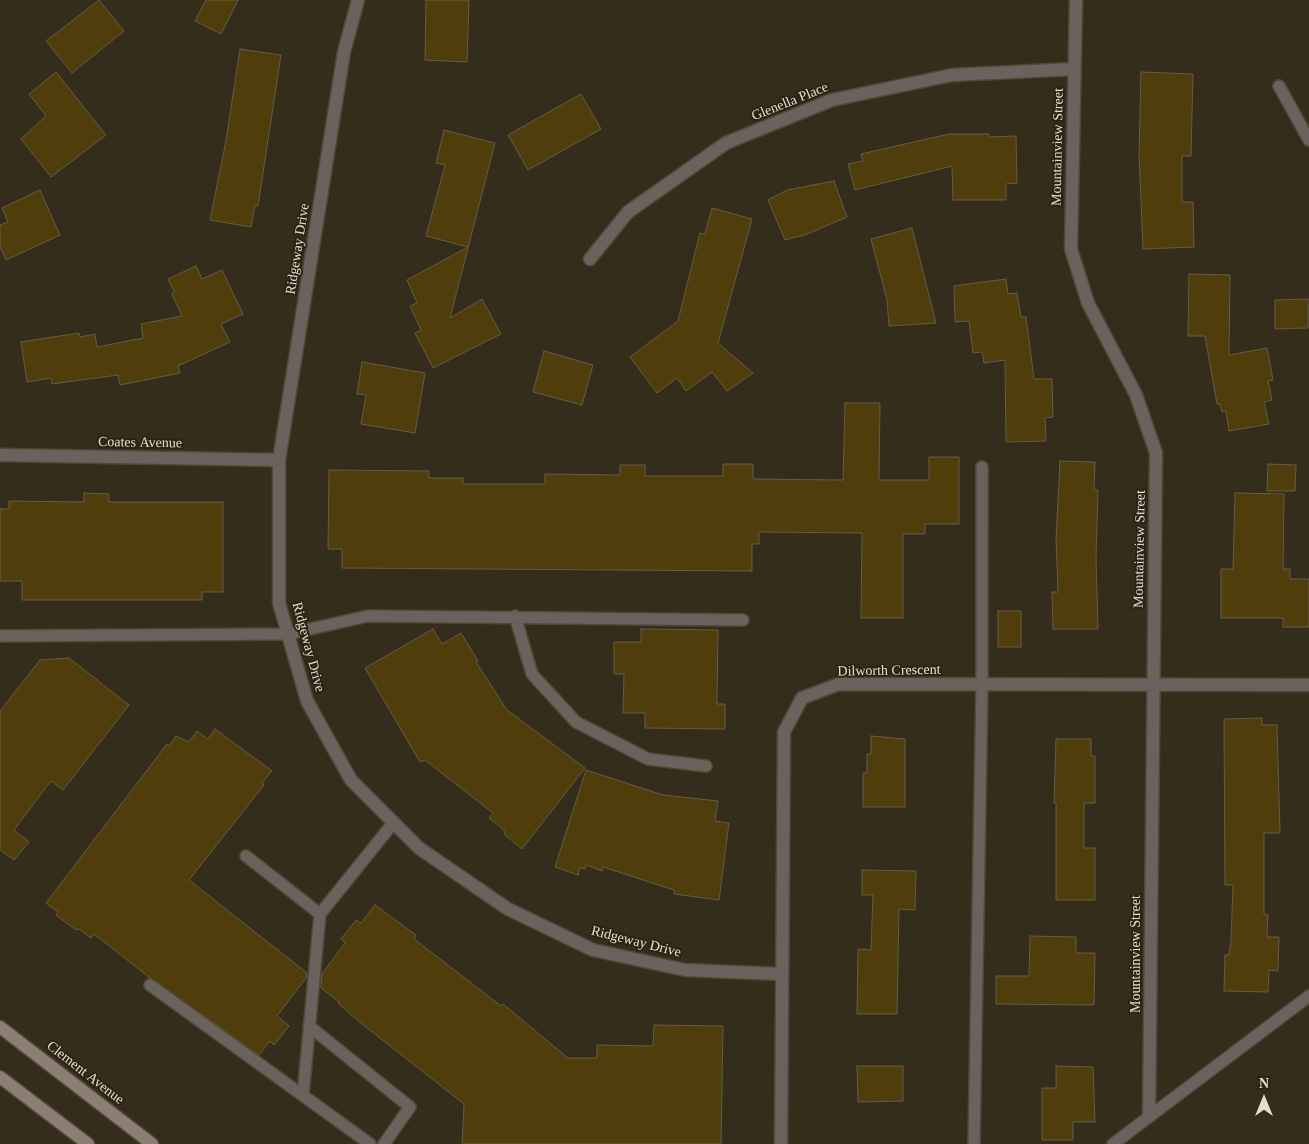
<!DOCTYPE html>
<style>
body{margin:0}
#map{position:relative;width:1309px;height:1144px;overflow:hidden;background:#352d1b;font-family:"Times New Roman",serif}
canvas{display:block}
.north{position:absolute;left:1239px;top:1074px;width:50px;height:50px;-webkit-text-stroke:4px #2b2412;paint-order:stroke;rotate:0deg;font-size:14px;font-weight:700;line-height:20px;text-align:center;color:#e3ded3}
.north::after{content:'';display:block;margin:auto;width:18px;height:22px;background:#e3ded3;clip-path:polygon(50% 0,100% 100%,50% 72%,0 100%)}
</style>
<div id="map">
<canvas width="1309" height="1144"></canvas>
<div class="north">N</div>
</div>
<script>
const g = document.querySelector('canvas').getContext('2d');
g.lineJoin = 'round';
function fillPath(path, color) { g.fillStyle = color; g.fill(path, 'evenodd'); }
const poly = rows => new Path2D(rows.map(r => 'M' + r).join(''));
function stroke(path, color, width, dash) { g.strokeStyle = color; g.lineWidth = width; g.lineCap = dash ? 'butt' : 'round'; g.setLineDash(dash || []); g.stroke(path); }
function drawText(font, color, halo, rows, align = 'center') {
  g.font = font + ' "Times New Roman",serif'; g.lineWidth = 4; g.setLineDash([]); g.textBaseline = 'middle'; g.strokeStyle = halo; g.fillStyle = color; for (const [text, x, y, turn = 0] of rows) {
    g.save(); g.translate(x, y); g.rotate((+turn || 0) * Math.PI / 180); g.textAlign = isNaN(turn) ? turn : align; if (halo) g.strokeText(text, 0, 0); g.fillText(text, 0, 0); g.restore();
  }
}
const building = poly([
 [99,0,124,31,72,73,46,41,99,0],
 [206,0,238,0,221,34,195,21,206,0],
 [426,0,469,0,467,62,425,60,426,0],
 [240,49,281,55,258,206,255,205,251,227,210,220,226,141,240,49],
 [56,72,106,135,51,177,21,139,46,116,29,94,56,72],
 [1141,72,1193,74,1191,156,1182,156,1182,202,1193,202,1194,247,1143,249,1139,155,1141,72],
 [581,94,601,129,528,170,508,135,581,94],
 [444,130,495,143,450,318,482,299,501,334,433,368,415,333,421,330,410,306,417,303,407,280,468,247,426,236,445,165,436,163,444,130],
 [949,134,989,134,989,137,1016,136,1017,183,1006,184,1006,200,953,200,952,166,855,190,848,164,863,161,861,154,949,134],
 [834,181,847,217,805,235,785,240,768,200,787,190,834,181],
 [40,190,60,235,6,260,0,247,0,225,8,222,2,208,40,190],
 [712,208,752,219,718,343,753,373,727,391,712,372,686,391,677,378,657,393,630,357,678,321,700,233,705,234,712,208],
 [912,228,936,323,889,326,887,300,871,239,912,228],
 [196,266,202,279,222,270,243,314,221,324,230,342,178,366,180,373,120,385,118,375,52,384,51,378,27,382,21,342,79,333,80,337,95,334,97,347,143,338,141,324,182,316,172,294,174,291,168,279,196,266],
 [1189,274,1230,275,1229,355,1267,348,1273,380,1268,381,1272,400,1264,402,1269,424,1229,431,1226,411,1222,412,1220,404,1217,404,1205,336,1188,336,1189,274],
 [1006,279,1008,294,1017,293,1021,317,1026,317,1034,379,1052,379,1053,417,1045,418,1046,441,1006,442,1005,360,984,363,982,352,973,353,969,321,955,322,954,286,1006,279],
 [1308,299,1308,328,1275,329,1275,300,1308,299],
 [544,351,593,365,582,405,533,392,544,351],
 [362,362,425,373,415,433,361,424,366,395,357,394,362,362],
 [845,403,880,403,879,480,929,480,929,457,959,457,959,524,925,524,925,534,903,534,903,618,861,618,862,533,759,532,759,544,752,544,752,571,342,568,342,549,328,549,329,470,429,471,429,478,463,478,463,484,545,484,545,474,620,475,620,465,645,465,645,476,723,476,723,464,753,464,753,479,843,480,845,403],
 [1060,461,1095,462,1094,490,1098,490,1096,558,1098,629,1053,629,1052,592,1058,592,1056,539,1060,461],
 [1268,464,1296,465,1295,491,1267,491,1268,464],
 [84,493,109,494,109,502,223,502,223,592,202,592,202,600,22,600,22,581,0,581,0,509,9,509,9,501,84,502,84,493],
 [1235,493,1284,494,1283,569,1290,569,1290,579,1309,579,1309,627,1283,627,1283,618,1221,618,1221,569,1233,569,1235,493],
 [998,611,1021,611,1021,647,998,647,998,611],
 [433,629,442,644,461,633,478,661,476,662,507,710,585,768,522,849,504,834,505,832,502,828,489,818,493,813,425,760,420,762,365,668,433,629],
 [641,629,718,630,717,704,725,704,725,729,645,728,645,713,623,713,624,674,614,674,614,642,641,642,641,629],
 [69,658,129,705,63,790,51,781,14,830,29,842,14,860,0,850,0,711,40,660,69,658],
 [1262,718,1262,725,1277,725,1280,833,1264,833,1264,914,1268,915,1267,937,1279,937,1278,971,1269,970,1268,992,1224,991,1225,955,1229,955,1231,941,1233,885,1225,885,1224,719,1262,718],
 [215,729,272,771,262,783,264,785,189,880,307,973,306,978,277,1016,289,1026,274,1045,270,1041,259,1055,150,978,94,934,91,938,79,929,76,930,56,915,58,912,46,903,167,744,169,746,176,736,189,742,197,731,208,739,215,729],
 [871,736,905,739,905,807,863,807,863,773,867,773,867,754,871,754,871,736],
 [1056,739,1091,739,1091,756,1095,756,1095,803,1084,803,1084,848,1095,848,1095,900,1056,900,1056,803,1054,803,1056,739],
 [586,770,663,795,718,801,715,821,729,823,719,900,674,894,674,890,603,867,602,871,586,865,585,869,580,867,578,875,555,867,586,770],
 [862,870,916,871,915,910,899,909,897,1014,857,1014,858,949,871,950,873,895,862,895,862,870],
 [375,905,416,935,414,939,501,1006,503,1004,568,1058,597,1058,597,1045,653,1046,654,1025,723,1026,721,1144,462,1144,464,1104,357,1020,339,1004,339,1002,321,988,322,974,345,943,341,939,356,920,361,923,375,905],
 [1030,936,1076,937,1076,953,1095,953,1094,1005,996,1004,996,976,1029,976,1030,936],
 [857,1066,903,1066,903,1101,858,1102,857,1066],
 [1056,1066,1093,1067,1095,1122,1073,1122,1073,1140,1042,1140,1042,1088,1056,1088,1056,1066]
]);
fillPath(building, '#4f3e0c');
stroke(building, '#645c48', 1);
const lane = poly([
 [1279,86,1309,140],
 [515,616,532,674,576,722,648,759,706,766],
 [0,636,288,634,368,616,743,620],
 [246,856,320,914],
 [150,985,370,1144],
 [309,1026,410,1107,384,1144],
 [303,1095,320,914,394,822],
 [974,1144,982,684,982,467],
 [1113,1144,1309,996]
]);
const street = poly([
 [358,0,344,52,279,460,279,603,307,701,351,780,419,848,508,909,593,950,685,970,781,974],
 [1076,0,1071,249,1088,303,1136,395,1156,453,1149,1116],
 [590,259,628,212,726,143,832,100,952,75,1074,69],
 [0,455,279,460],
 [781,1144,784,732,802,698,839,684,1309,685]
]);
const secondary = poly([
 [0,1027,152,1144],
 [0,1077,88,1144]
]);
stroke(lane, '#514938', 14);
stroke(street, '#514938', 15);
stroke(secondary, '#514938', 15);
stroke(lane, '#6a625c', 11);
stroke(street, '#6a625c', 12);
stroke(secondary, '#8c7e75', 12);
drawText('14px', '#e3ded3', '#2b2412', [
 ["Glenella Place",790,102,-22],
 ["Mountainview Street",1058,147,-89],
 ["Ridgeway Drive",298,249,-81],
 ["Coates Avenue",140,443,1],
 ["Mountainview Street",1140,549,-89],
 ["Ridgeway Drive",308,647,75],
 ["Dilworth Crescent",889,671,-1],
 ["Ridgeway Drive",636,942,14],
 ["Mountainview Street",1136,954,-90],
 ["Clement Avenue",85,1073,38]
]);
</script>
